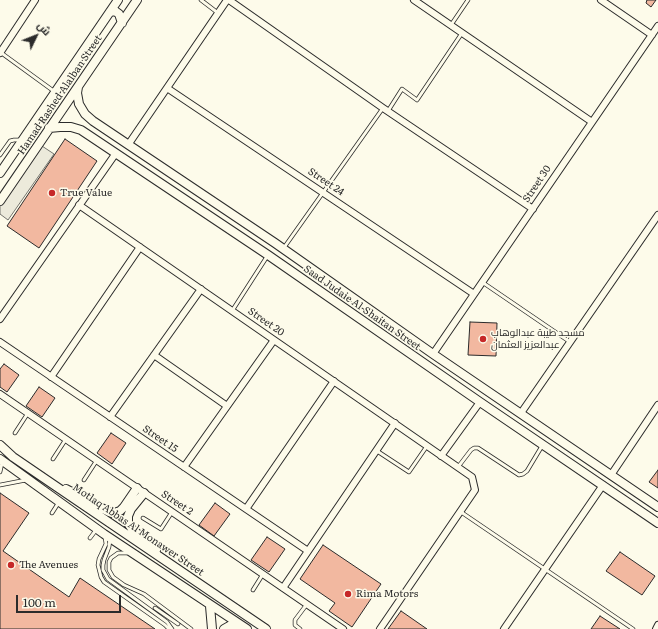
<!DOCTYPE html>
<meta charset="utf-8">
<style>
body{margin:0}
#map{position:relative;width:658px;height:629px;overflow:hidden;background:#fdfbea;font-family:Literata,Cairo,serif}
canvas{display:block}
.north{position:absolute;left:16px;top:16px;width:40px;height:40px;-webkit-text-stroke:3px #fdfbea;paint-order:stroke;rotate:47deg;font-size:11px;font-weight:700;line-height:16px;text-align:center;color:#2b2b2b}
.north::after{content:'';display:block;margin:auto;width:14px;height:18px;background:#2b2b2b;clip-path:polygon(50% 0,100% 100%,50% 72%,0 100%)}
.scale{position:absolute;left:16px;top:595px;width:105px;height:18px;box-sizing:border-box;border:2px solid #2b2b2b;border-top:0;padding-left:5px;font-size:12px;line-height:14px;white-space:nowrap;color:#2b2b2b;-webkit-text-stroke:3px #fdfbea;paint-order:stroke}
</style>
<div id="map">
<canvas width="658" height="629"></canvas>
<div class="north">ش</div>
<div class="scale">100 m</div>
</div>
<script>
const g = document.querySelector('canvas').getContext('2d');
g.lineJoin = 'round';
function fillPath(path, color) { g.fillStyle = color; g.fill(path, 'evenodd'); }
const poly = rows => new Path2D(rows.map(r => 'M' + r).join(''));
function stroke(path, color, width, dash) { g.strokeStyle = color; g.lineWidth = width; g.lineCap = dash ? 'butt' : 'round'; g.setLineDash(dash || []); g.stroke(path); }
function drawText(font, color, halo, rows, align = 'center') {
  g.font = font + ' Literata,Cairo,serif'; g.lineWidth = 3; g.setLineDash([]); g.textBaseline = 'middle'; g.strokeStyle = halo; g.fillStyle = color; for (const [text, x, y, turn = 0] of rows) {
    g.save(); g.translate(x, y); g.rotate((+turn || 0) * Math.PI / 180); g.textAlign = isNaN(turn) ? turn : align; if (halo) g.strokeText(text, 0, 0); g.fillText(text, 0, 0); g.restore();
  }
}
const parking = poly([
 [42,146,54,154,8,220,0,214,0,206,42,146]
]);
fillPath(parking, '#eceadb');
stroke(parking, '#74746e', 1);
const building = poly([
 [647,0,656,0,651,7,646,3,647,0],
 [65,139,97,161,39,248,7,226,65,139],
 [470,322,497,323,496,356,468,355,470,322],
 [4,364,19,375,7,392,0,387,0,369,4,364],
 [39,387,55,398,42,417,26,406,39,387],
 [111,433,126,443,112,464,97,453,111,433],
 [658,470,658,488,649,482,658,470],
 [0,493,29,513,3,551,69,597,80,578,155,629,0,629,0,493],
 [215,503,230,514,214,536,199,525,215,503],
 [267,537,285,549,269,572,251,560,267,537],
 [323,545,381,584,352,627,329,611,335,603,300,579,323,545],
 [620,552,655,576,642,595,606,571,620,552],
 [401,611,427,629,388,629,401,611],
 [600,616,620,629,591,629,600,616]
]);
fillPath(building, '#f2b8a0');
stroke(building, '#2b2b2b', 1);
const service = poly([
 [201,0,218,13],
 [451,25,468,0],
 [0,52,55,92],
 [388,111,402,89,417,100,462,33],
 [0,155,10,141,14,140,20,140],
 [283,249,383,108],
 [482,282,570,342],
 [232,311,268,255],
 [15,433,28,413],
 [377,451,409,472,427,446],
 [53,459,66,439],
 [458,467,471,450,474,448,478,448,519,475,523,474,527,471,542,446],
 [0,472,2,463],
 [84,480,97,460],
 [0,485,26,480],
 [461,512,633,629],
 [52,513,59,502],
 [143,518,161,529,172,512],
 [105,537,106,544,99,559,98,565,101,577,104,582,165,625,169,629],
 [90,538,96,530],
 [110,539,109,547,104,560,103,565,103,570,108,579,167,622,172,629],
 [127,553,118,553,111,558,109,562,109,570,113,577,124,585,144,594,191,629],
 [253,590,263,574],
 [155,608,178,624],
 [300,629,295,625,295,620,307,604]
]);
const minor = poly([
 [229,0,383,108,533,209],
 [414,0,592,122],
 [601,0,652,35],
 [0,53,35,0],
 [167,88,474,294],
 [128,145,227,0],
 [79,205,472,477,475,490,380,629],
 [0,319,116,153],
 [0,342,308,551],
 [433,354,658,26],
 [154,355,227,406],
 [51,377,140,247],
 [0,394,343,629],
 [521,413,658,215],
 [110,417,201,289],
 [441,456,480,402],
 [184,467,274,340],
 [611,475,658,405],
 [246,509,334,381],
 [283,588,395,423],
 [504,629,603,485],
 [656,629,658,625]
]);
const tertiary = poly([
 [110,12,115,11,119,14,122,23],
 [78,87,77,93,79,104,85,114,93,121,275,243,433,354,658,507],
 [49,128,60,127,71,127,81,130,90,136,268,255,480,402,658,523],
 [0,173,118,0],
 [0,201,137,0],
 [0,445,13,457,54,485,266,629],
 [0,459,104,534,247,629],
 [66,489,109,512,114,513,120,511,124,507,137,488],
 [144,493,131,509,128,516,128,523,132,529,156,550],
 [210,606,212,629],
 [224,629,231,625,240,627]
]);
stroke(service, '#2b2b2b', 4.5);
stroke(minor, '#2b2b2b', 8);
stroke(tertiary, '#2b2b2b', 10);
stroke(service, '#fdfbea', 3);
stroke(minor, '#fdfbea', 6);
stroke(tertiary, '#fdfbea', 8);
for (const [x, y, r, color] of [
 [52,193,4,"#c62828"],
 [483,339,4,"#c62828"],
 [11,565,4,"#c62828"],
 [348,594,4,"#c62828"]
]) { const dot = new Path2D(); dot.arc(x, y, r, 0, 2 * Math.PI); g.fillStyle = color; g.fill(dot); stroke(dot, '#fdfbea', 1.5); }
drawText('10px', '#2b2b2b', '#fdfbea', [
 ["Hamad Rashed Alalban Street",60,95,-56],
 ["Street 24",326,182,34],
 ["Street 30",537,184,-56],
 ["Saad Judaie Al-Shaitan Street",362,308,35],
 ["Street 20",266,322,35],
 ["Street 15",160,439,34],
 ["Street 2",177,503,34],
 ["Motlaq Abbas Al Monawer Street",138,530,34]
]);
drawText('10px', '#2b2b2b', '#fdfbea', [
 ["True Value",60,193],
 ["مسجد طيبة عبدالوهاب",491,333],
 ["عبدالعزيز العثمان",491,345],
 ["The Avenues",19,565],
 ["Rima Motors",356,594]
], 'left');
</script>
